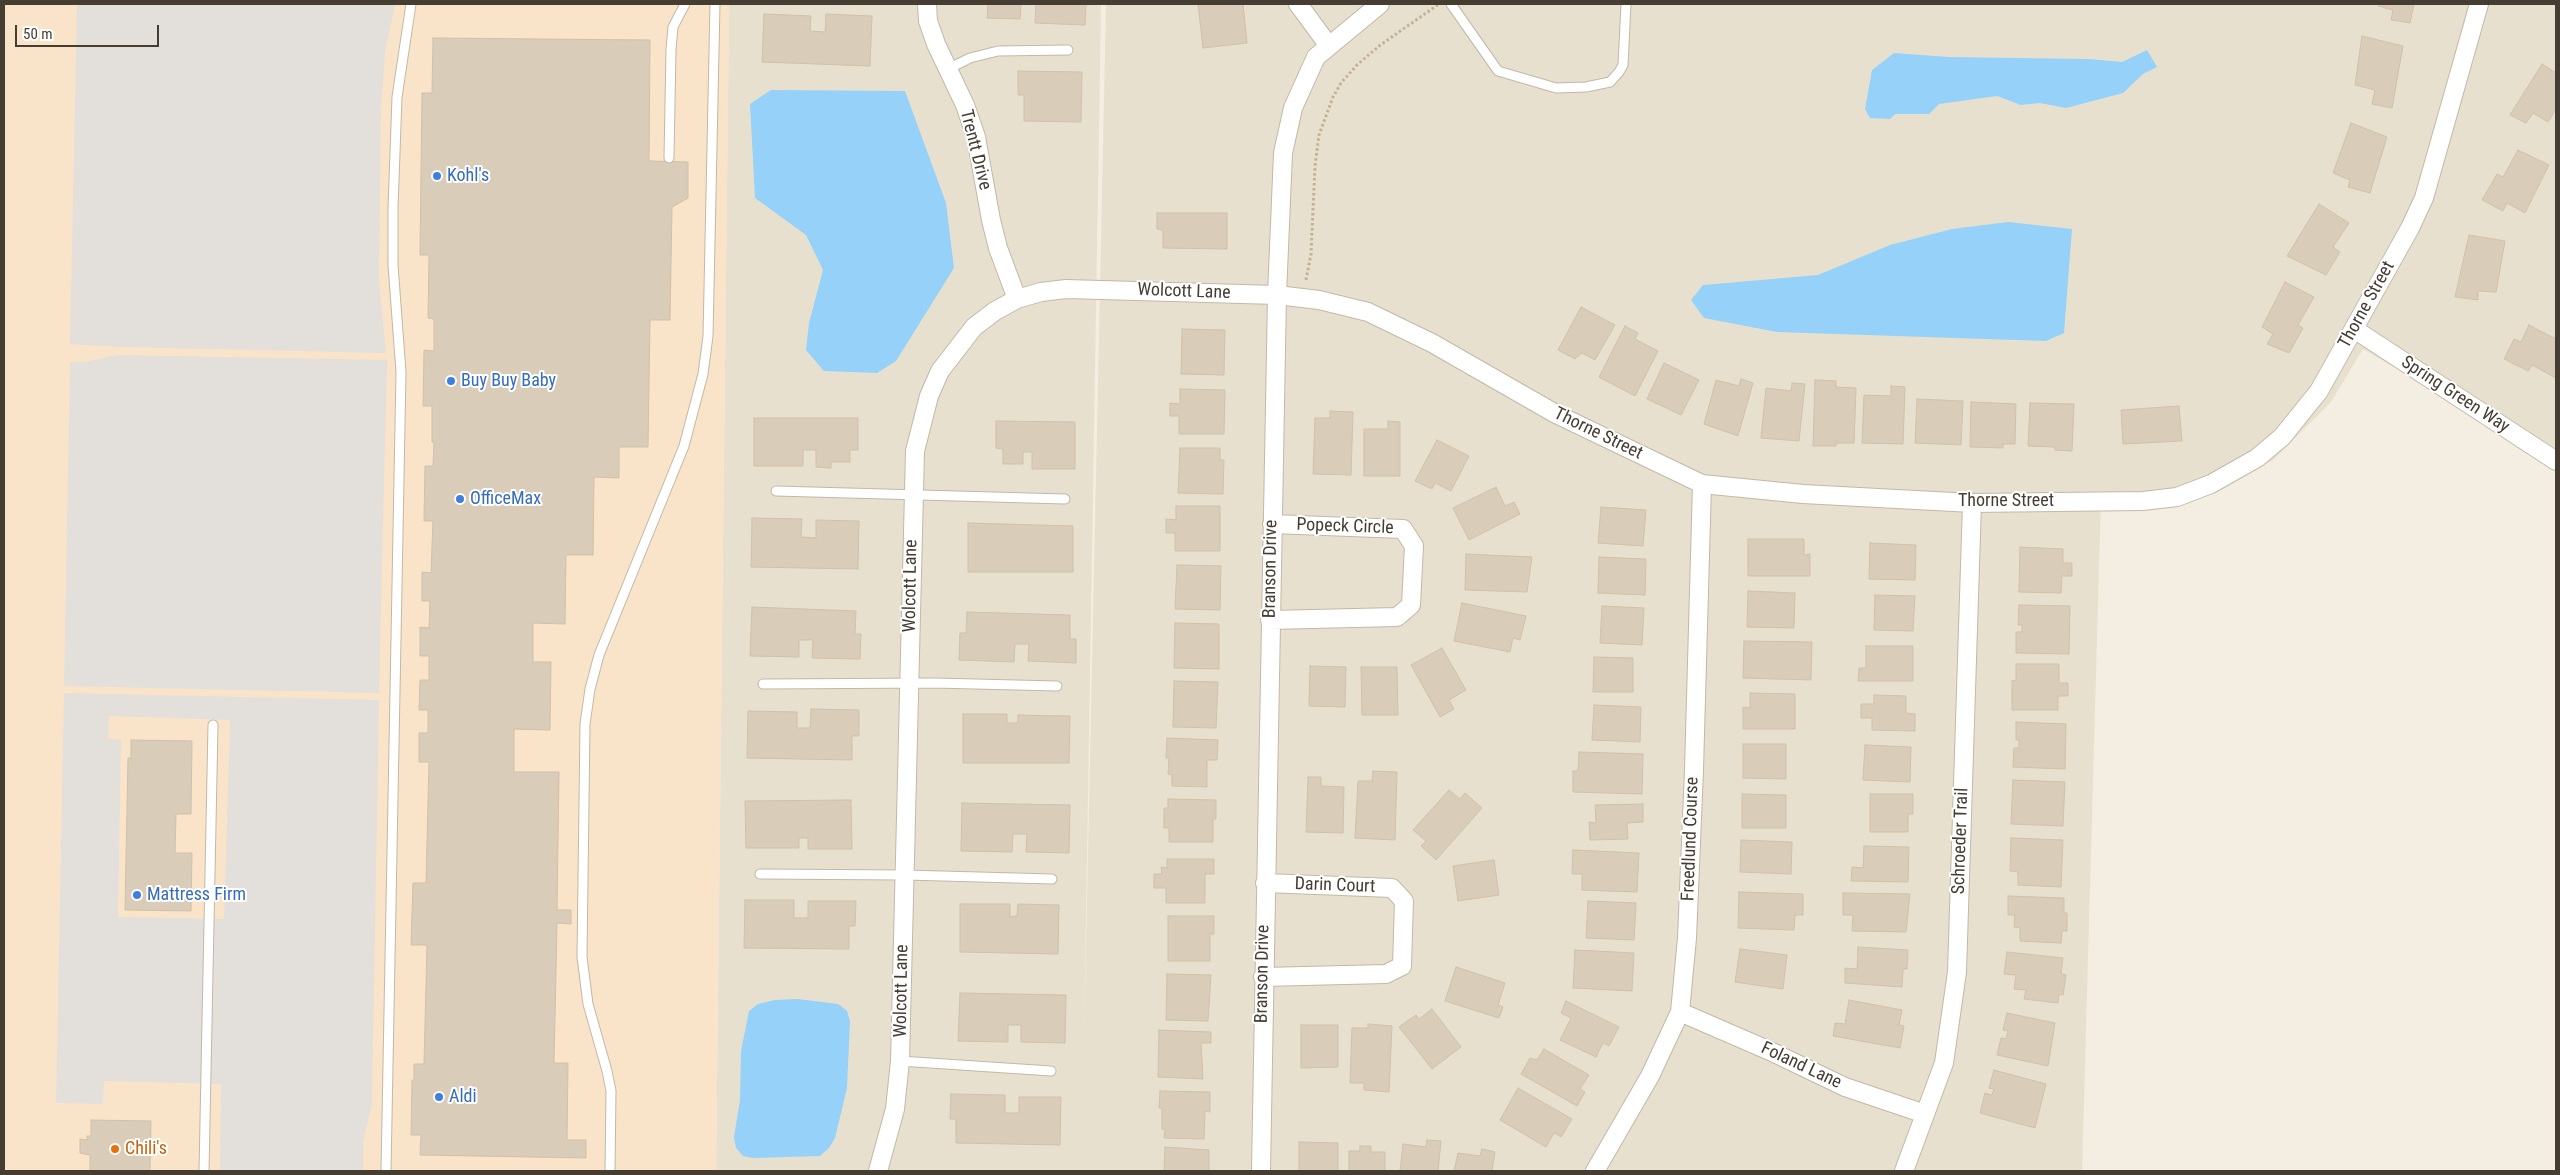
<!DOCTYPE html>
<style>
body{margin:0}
#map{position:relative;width:2560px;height:1175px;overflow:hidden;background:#f3eee1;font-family:"Roboto Condensed",sans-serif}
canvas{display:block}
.frame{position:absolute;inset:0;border:5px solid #453d32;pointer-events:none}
.scale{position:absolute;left:15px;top:25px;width:144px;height:22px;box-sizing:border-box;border:2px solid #453d32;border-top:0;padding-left:6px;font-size:15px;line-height:18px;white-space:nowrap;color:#453d32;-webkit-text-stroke:4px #fff;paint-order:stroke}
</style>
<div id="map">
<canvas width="2560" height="1175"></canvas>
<div class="frame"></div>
<div class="scale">50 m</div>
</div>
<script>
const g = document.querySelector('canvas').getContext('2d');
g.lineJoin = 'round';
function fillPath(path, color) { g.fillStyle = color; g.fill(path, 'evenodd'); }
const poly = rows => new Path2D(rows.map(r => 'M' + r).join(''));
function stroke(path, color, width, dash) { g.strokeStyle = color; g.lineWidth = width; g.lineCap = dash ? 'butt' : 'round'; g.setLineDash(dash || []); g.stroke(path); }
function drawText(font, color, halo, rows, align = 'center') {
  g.font = font + ' "Roboto Condensed",sans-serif'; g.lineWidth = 4; g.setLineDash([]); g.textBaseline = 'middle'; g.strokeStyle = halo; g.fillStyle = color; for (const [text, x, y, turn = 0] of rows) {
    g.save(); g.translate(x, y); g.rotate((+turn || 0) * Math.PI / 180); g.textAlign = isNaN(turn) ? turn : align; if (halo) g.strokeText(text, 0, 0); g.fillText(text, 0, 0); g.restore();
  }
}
fillPath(poly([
 [729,4,1101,4,1084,1042,1106,4,2556,4,2556,462,2363,349,2331,402,2272,461,2197,495,2101,497,2082,1171,716,1171]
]), '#e8e0cf');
fillPath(poly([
 [4,4,729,4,716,1171,4,1171]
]), '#f9e4c9');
fillPath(poly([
 [77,4,395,4,385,53,381,108,379,281,386,353,121,347,70,344],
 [117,355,387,360,379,693,64,686,70,362,84,362],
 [64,693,379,700,372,1104,363,1141,363,1171,220,1171,221,1084,104,1081,103,1104,56,1103],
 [109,716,230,720,224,919,118,917,121,740,108,739]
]), '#e3dfdb');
fillPath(poly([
 [2147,50,2157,67,2143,74,2123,93,2066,108,2040,103,2021,105,1997,96,1939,104,1929,114,1895,114,1890,119,1870,118,1865,109,1872,70,1894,53,1949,57,2088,59,2122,62],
 [771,90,905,91,946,203,954,268,896,361,877,373,824,371,806,350,809,323,823,270,806,235,755,198,750,104],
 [2008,222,2072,229,2064,333,2046,341,1777,332,1704,318,1691,300,1703,285,1818,275,1890,245,1952,229],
 [798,999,838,1004,847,1011,850,1021,847,1088,835,1138,829,1148,820,1156,753,1158,743,1156,736,1148,734,1137,740,1100,741,1051,749,1011,758,1004,775,1000]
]), '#95d1f8');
const building = poly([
 [988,4,1021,4,1020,19,987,18,988,4],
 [1036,4,1086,4,1085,25,1035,23,1036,4],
 [1198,4,1243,4,1247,43,1203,48,1198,4],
 [2379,4,2414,4,2410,23,2391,20,2393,10,2378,6,2379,4],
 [764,14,811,16,810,31,825,32,826,14,872,16,870,66,762,62,764,14],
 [2362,36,2403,46,2392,108,2372,104,2375,90,2355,85,2362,36],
 [433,38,650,40,649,161,688,162,688,198,672,207,670,320,650,320,648,447,619,447,619,478,594,477,593,555,566,555,565,624,533,623,533,662,551,662,550,730,514,729,514,772,559,772,557,910,571,910,571,924,557,923,554,1063,568,1063,567,1140,586,1140,586,1158,420,1155,421,1135,411,1135,412,1080,414,1080,414,1064,424,1064,427,945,411,945,413,883,426,883,429,762,419,762,419,733,428,733,428,710,419,710,420,680,429,680,429,656,420,656,420,627,429,628,430,601,422,601,422,572,431,573,433,521,424,521,425,466,433,466,434,442,432,442,432,406,423,406,424,350,434,351,434,319,428,318,429,255,420,255,422,93,432,93,433,38],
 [2542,64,2556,73,2556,109,2548,122,2533,113,2526,123,2510,115,2542,64],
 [1018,71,1082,72,1081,122,1024,121,1024,95,1018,95,1018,71],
 [2351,123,2387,137,2370,193,2348,187,2350,180,2333,173,2351,123],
 [2518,150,2549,165,2525,213,2507,203,2503,211,2482,200,2497,174,2503,177,2518,150],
 [2319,204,2349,223,2333,247,2340,252,2326,275,2287,256,2319,204],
 [1157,213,1227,213,1227,249,1163,248,1163,230,1157,229,1157,213],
 [2469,235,2505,241,2496,292,2478,291,2478,300,2455,297,2469,235],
 [2285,282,2314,297,2298,325,2303,328,2289,353,2267,344,2273,334,2262,327,2285,282],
 [1581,307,1615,325,1595,360,1582,353,1575,359,1558,350,1581,307],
 [2529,325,2556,339,2556,378,2532,365,2528,371,2504,359,2514,339,2521,342,2529,325],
 [1625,326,1638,333,1635,339,1658,351,1635,396,1599,377,1625,326],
 [1182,329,1225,330,1224,375,1181,374,1182,329],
 [1664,363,1699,380,1681,415,1647,399,1664,363],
 [1741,379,1753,383,1738,436,1704,424,1716,380,1739,386,1741,379],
 [1815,380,1836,381,1836,387,1856,388,1854,443,1836,443,1836,446,1813,446,1815,380],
 [1792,383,1805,384,1799,441,1761,438,1766,388,1791,391,1792,383],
 [1891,386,1905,387,1903,444,1862,443,1864,395,1891,396,1891,386],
 [1180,389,1225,390,1224,434,1179,434,1179,416,1170,416,1170,403,1180,404,1180,389],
 [1917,399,1963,401,1961,445,1915,443,1917,399],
 [1971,402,2016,404,2015,444,2003,444,2003,448,1970,447,1971,402],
 [2030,403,2074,404,2072,451,2055,450,2055,447,2028,446,2030,403],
 [2179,406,2182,441,2123,444,2121,410,2179,406],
 [1330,411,1353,412,1351,475,1313,474,1315,418,1330,418,1330,411],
 [754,418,858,418,858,450,850,450,850,462,831,462,831,468,816,467,816,450,803,450,803,466,754,466,754,418],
 [996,421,1075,422,1075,469,1032,469,1032,452,1023,452,1023,464,1003,464,1003,449,996,448,996,421],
 [1388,421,1400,422,1400,476,1364,476,1364,429,1388,429,1388,421],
 [1437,440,1469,456,1451,491,1435,483,1432,489,1415,481,1437,440],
 [1180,448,1220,448,1220,460,1224,460,1223,494,1178,493,1180,448],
 [1496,487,1505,506,1514,502,1520,514,1469,540,1453,508,1496,487],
 [1176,506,1220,506,1220,551,1175,551,1175,533,1166,533,1166,519,1176,520,1176,506],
 [1601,507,1646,510,1643,546,1598,543,1601,507],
 [752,518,802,519,801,537,816,538,816,520,859,521,858,569,751,567,752,518],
 [968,523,1073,526,1073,572,968,572,968,523],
 [1748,539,1804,539,1804,555,1810,554,1810,576,1748,576,1748,539],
 [1870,543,1916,545,1915,580,1869,579,1870,543],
 [2020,547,2063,549,2063,563,2072,563,2072,576,2062,576,2061,593,2019,592,2020,547],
 [1466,554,1532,557,1527,592,1465,590,1466,554],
 [1599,557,1646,559,1645,595,1598,593,1599,557],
 [1177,565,1221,566,1220,610,1175,609,1177,565],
 [1748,591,1795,593,1794,628,1747,627,1748,591],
 [1875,595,1915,596,1913,631,1874,630,1875,595],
 [1462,603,1526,616,1520,640,1513,638,1510,652,1454,641,1462,603],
 [2019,605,2070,606,2069,654,2016,653,2016,632,2022,632,2022,625,2018,625,2019,605],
 [1602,606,1644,608,1642,645,1600,643,1602,606],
 [752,607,856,611,855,634,861,634,860,659,812,658,813,640,799,640,799,657,750,656,752,607],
 [967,612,1070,615,1070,639,1076,639,1076,663,1028,661,1029,644,1015,644,1014,662,959,660,960,633,966,633,967,612],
 [1175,623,1219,624,1219,669,1174,668,1175,623],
 [1744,641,1812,642,1811,680,1743,678,1744,641],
 [1866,646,1913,646,1913,681,1858,681,1859,668,1866,668,1866,646],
 [1442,648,1466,690,1449,700,1454,709,1440,717,1411,665,1442,648],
 [1594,657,1633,658,1633,692,1593,692,1594,657],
 [2016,664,2059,664,2059,683,2068,683,2068,696,2058,696,2058,710,2012,710,2012,680,2016,681,2016,664],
 [1310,666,1346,667,1345,707,1309,706,1310,666],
 [1361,667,1397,667,1398,715,1362,715,1361,667],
 [1174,681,1218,682,1216,728,1173,727,1174,681],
 [1750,693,1795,694,1795,729,1743,729,1743,707,1750,708,1750,693],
 [1874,695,1906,696,1906,713,1915,714,1915,731,1872,730,1872,718,1861,718,1861,704,1874,704,1874,695],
 [1594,705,1641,707,1640,742,1592,740,1594,705],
 [811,709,859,710,859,736,852,736,852,760,747,758,748,711,797,712,797,728,810,728,811,709],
 [963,714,1007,714,1007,723,1018,723,1018,715,1070,716,1069,763,963,763,963,714],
 [2016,722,2066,724,2065,769,2013,767,2014,748,2019,748,2019,740,2016,740,2016,722],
 [1167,738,1218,740,1217,760,1207,760,1207,787,1172,786,1172,775,1168,774,1169,758,1166,758,1167,738],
 [131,740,192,741,191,814,176,814,175,853,192,853,191,911,125,910,128,758,131,758,131,740],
 [1743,744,1786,744,1786,779,1743,778,1743,744],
 [1865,745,1911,747,1910,782,1863,780,1865,745],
 [1579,752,1643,754,1642,794,1573,792,1573,771,1578,771,1579,752],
 [1373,771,1397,772,1395,840,1355,838,1358,781,1372,781,1373,771],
 [1308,777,1321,777,1321,786,1344,787,1343,833,1306,832,1308,777],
 [2013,780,2065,782,2063,826,2011,824,2013,780],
 [1449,790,1460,799,1465,793,1482,808,1436,860,1421,846,1426,841,1413,830,1449,790],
 [1742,794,1786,795,1786,828,1742,828,1742,794],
 [1870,794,1913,794,1913,814,1908,814,1908,832,1870,832,1870,794],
 [1168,799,1216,800,1216,819,1213,819,1213,842,1169,842,1169,828,1164,828,1164,808,1168,808,1168,799],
 [851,800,852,849,808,849,808,838,799,838,799,848,746,848,745,801,851,800],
 [962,803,1070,805,1069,853,1026,852,1027,834,1013,834,1012,852,961,851,962,803],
 [1643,804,1643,822,1627,823,1628,839,1590,840,1589,822,1596,823,1595,805,1643,804],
 [2011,838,2063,840,2061,887,2018,885,2018,872,2010,871,2011,838],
 [1741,840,1792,842,1791,874,1740,872,1741,840],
 [1864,846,1909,847,1908,882,1851,881,1852,867,1863,868,1864,846],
 [1573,850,1639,853,1637,892,1582,890,1582,874,1572,874,1573,850],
 [1167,859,1214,859,1214,874,1205,874,1205,903,1166,903,1166,888,1154,888,1154,874,1162,874,1161,867,1167,868,1167,859],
 [1494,860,1499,895,1458,901,1453,866,1494,860],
 [1739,892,1803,894,1803,915,1795,915,1794,930,1738,928,1739,892],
 [1843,893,1910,894,1906,932,1852,931,1853,915,1843,915,1843,893],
 [2008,896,2064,898,2064,913,2067,913,2067,931,2062,931,2061,943,2020,941,2020,928,2014,927,2015,915,2008,915,2008,896],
 [745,900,794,900,794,918,808,918,808,901,856,901,855,926,849,926,849,949,744,948,745,900],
 [1588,901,1636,903,1634,940,1586,938,1588,901],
 [960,904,1010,904,1010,917,1017,916,1018,904,1059,905,1058,954,960,952,960,904],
 [1168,916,1214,916,1214,934,1210,934,1210,961,1168,961,1168,916],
 [1858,947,1908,950,1907,969,1903,969,1902,987,1845,983,1845,968,1857,969,1858,947],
 [1740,949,1787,955,1783,989,1735,982,1740,949],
 [1575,950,1634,953,1632,991,1573,988,1575,950],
 [2007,952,2063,958,2061,974,2066,975,2063,995,2059,994,2058,1003,2024,999,2026,990,2014,989,2016,975,2004,974,2007,952],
 [1456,967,1505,983,1498,1005,1503,1007,1499,1018,1445,1001,1456,967],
 [1167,974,1211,975,1208,1021,1166,1020,1167,974],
 [960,993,1066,995,1065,1043,1021,1042,1021,1025,1008,1025,1008,1042,958,1041,960,993],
 [1849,1000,1902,1010,1899,1025,1904,1026,1900,1048,1833,1036,1835,1023,1845,1024,1849,1000],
 [1566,1001,1619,1027,1609,1046,1603,1043,1596,1057,1560,1040,1571,1018,1561,1013,1566,1001],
 [1432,1009,1461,1047,1432,1069,1399,1027,1416,1015,1419,1019,1432,1009],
 [2007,1013,2055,1023,2048,1066,1997,1055,2001,1038,2006,1039,2008,1031,2003,1030,2007,1013],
 [1368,1024,1392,1026,1389,1092,1364,1090,1364,1083,1350,1083,1352,1028,1368,1028,1368,1024],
 [1301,1025,1338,1025,1338,1067,1301,1068,1301,1025],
 [1159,1030,1211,1032,1211,1043,1201,1043,1203,1079,1158,1077,1159,1030],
 [1544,1049,1589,1075,1580,1089,1585,1092,1577,1106,1521,1074,1530,1058,1537,1060,1544,1049],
 [1994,1070,2046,1084,2035,1128,1980,1113,1985,1093,1992,1095,1994,1089,1989,1088,1994,1070],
 [1518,1088,1572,1119,1561,1137,1554,1133,1546,1147,1500,1120,1518,1088],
 [1160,1091,1210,1092,1210,1112,1205,1111,1204,1139,1164,1138,1165,1129,1162,1129,1162,1108,1159,1108,1160,1091],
 [951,1094,1005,1095,1005,1113,1019,1113,1019,1097,1061,1097,1060,1145,956,1143,956,1119,950,1119,951,1094],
 [91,1120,151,1121,150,1171,90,1171,90,1155,80,1153,80,1139,87,1140,87,1136,91,1136,91,1120],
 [1427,1140,1441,1141,1438,1171,1400,1171,1403,1144,1426,1147,1427,1140],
 [1299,1142,1338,1143,1338,1171,1299,1171,1299,1142],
 [1360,1146,1371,1146,1371,1152,1385,1152,1385,1171,1349,1171,1349,1151,1360,1151,1360,1146],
 [1165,1147,1209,1150,1209,1171,1164,1171,1165,1147],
 [1482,1149,1495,1152,1492,1171,1454,1171,1458,1153,1480,1156,1482,1149]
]);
fillPath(building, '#d9ccb9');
stroke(building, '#d1c1a8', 1);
const service = poly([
 [1451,4,1498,71,1556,88,1586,87,1610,82,1619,72,1623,65,1626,4],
 [948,69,970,58,998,51,1068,50],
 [669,158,671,49,673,27,685,4],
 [776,491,1065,499],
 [763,684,934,683,1057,686],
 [760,874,905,875,1052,879],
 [900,1061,1051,1071],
 [204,1171,213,725],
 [386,1171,401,372,393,265,393,208,397,97,411,4],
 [610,1171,611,1091,607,1071,588,1004,582,957,585,724,590,689,599,655,684,446,703,374,708,336,715,4]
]);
const minor = poly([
 [927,4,928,21,936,44,965,105,976,137,991,220,998,248,1017,299],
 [1298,4,1329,46],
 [2354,329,2556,461],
 [1270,620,1397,617,1411,605,1414,546,1403,529,1272,524],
 [1263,977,1386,974,1402,966,1404,901,1392,888,1265,883],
 [1680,1012,1770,1051,1845,1087,1925,1114],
 [878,1171,895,1109,900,1061,915,451,929,396,940,371,974,327,995,311,1017,299,1041,292,1066,289,1277,295,1319,300,1368,312,1432,343,1556,414,1702,484,1803,494,1972,503,2143,501,2177,497,2211,484,2257,458,2282,437,2319,391,2410,228,2424,198,2479,4],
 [1261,1171,1277,295,1283,153,1293,108,1316,57,1380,4],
 [1595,1171,1650,1076,1680,1012,1687,938,1694,770,1702,484],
 [1904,1171,1944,1063,1957,972,1972,503]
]);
stroke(service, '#c2b8a6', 11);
stroke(minor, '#c2b8a6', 20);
stroke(poly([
 [1306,280,1311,254,1315,166,1319,135,1333,97,1341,83,1357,65,1379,46,1439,4]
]), '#c3b193', 3, [2.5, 2.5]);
stroke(service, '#fff', 9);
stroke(minor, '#fff', 18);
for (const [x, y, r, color] of [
 [437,176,5,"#3f7fe0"],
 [451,381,5,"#3f7fe0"],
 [460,499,5,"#3f7fe0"],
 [137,895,5,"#3f7fe0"],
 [439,1097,5,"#3f7fe0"],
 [115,1149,5,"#e8710a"]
]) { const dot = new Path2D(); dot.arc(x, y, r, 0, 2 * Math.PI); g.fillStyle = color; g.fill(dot); stroke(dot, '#fff', 2); }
drawText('18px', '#453d32', '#fff', [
 ["Trentt Drive",975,150,76],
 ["Wolcott Lane",1184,292,2],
 ["Thorne Street",2367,305,-61],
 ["Spring Green Way",2455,395,33],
 ["Thorne Street",1598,434,26],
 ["Thorne Street",2006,501],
 ["Popeck Circle",1345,527,2],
 ["Branson Drive",1271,569,-89],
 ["Wolcott Lane",911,586,-89],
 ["Freedlund Course",1691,839,-88],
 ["Schroeder Trail",1961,841,-88],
 ["Darin Court",1335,886,2],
 ["Branson Drive",1263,974,-89],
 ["Wolcott Lane",902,991,-89],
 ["Foland Lane",1801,1066,25]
]);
drawText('18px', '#366cbe', '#fff', [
 ["Kohl's",447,176],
 ["Buy Buy Baby",461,381],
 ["OfficeMax",470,499],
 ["Mattress Firm",147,895],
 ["Aldi",449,1097]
], 'left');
drawText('18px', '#c56008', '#fff', [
 ["Chili's",125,1149]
], 'left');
</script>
